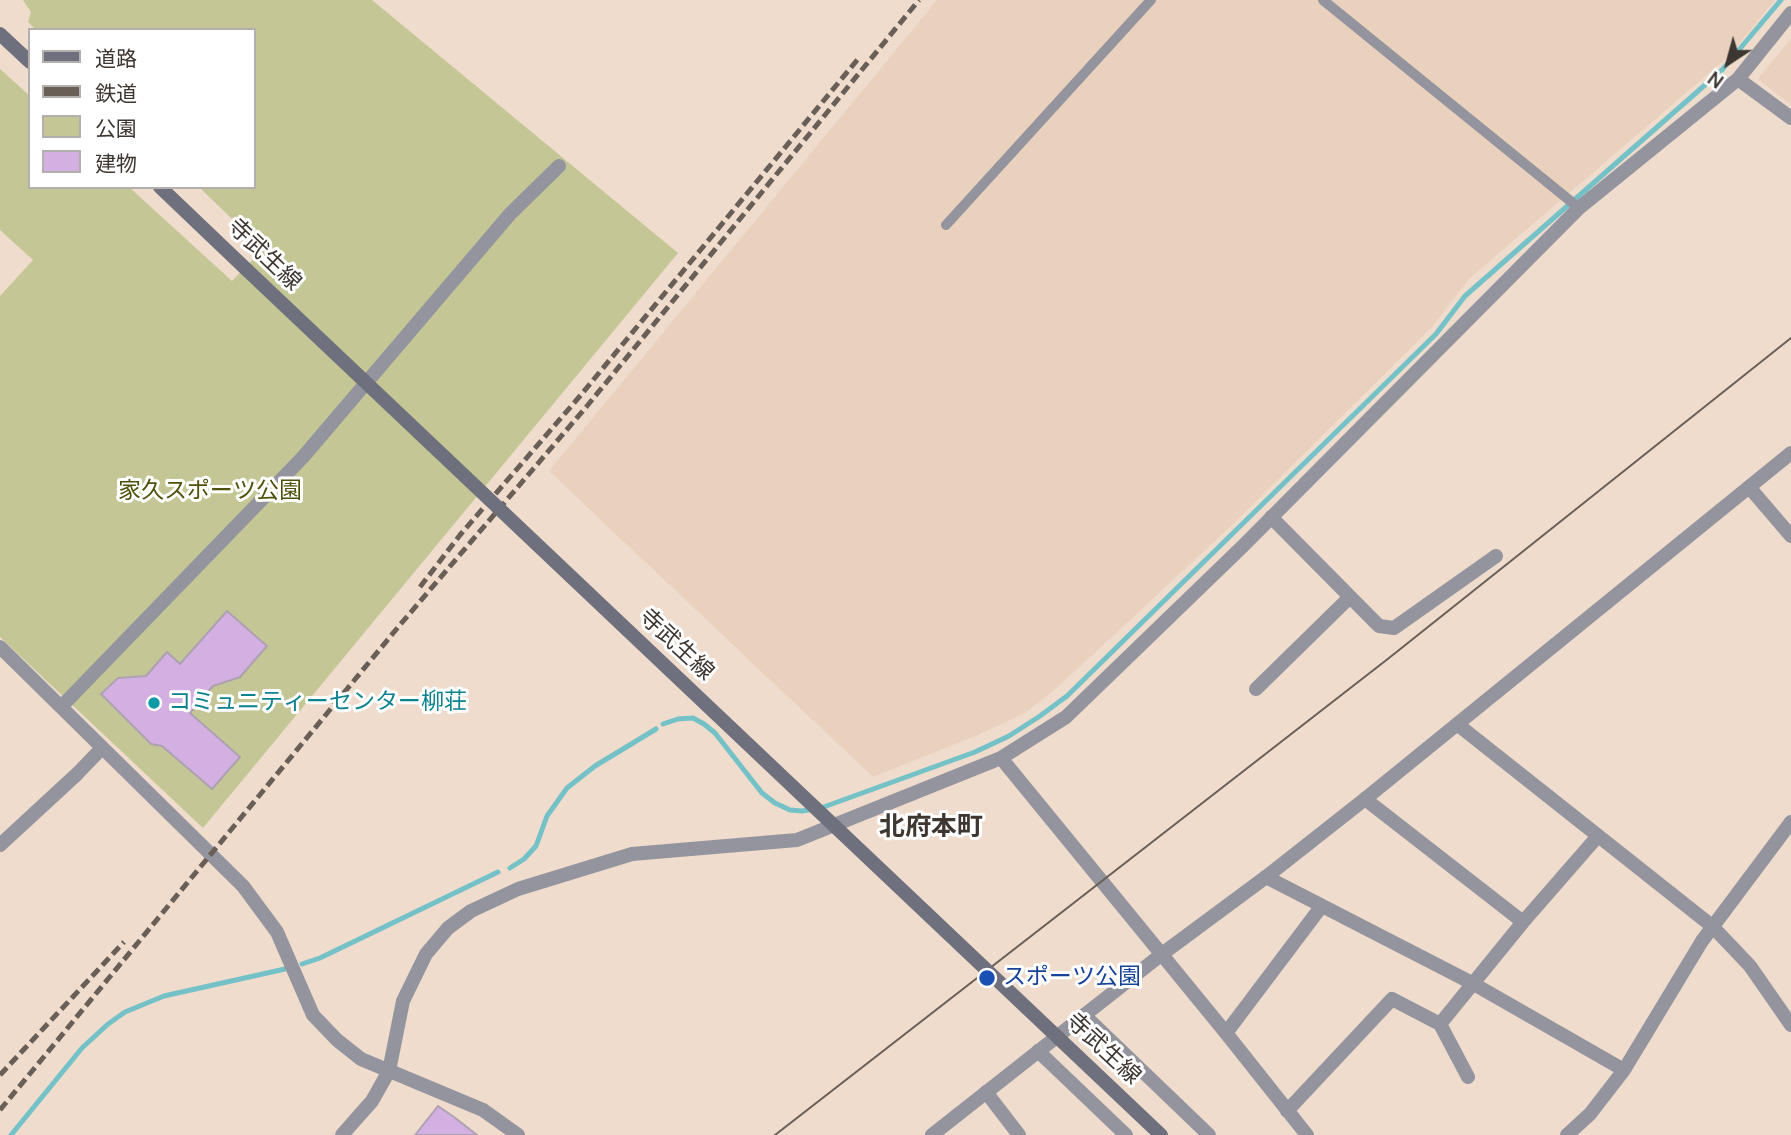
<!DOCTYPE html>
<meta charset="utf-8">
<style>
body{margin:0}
#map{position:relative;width:1791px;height:1135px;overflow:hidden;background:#efdccd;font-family:Manrope,"Noto Sans JP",sans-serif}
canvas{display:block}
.legend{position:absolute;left:28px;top:28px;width:228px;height:161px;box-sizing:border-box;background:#fff;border:2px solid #b2afad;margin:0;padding:9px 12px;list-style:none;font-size:21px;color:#3e3631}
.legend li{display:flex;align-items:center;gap:14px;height:35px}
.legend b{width:35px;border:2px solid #b2afad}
.north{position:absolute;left:1693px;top:28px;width:70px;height:70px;-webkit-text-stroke:5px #fff;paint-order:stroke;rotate:216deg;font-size:19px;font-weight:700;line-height:28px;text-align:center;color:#3e3631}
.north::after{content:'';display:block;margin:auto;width:24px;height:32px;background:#3e3631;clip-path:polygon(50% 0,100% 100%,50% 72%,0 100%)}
</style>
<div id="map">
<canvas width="1791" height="1135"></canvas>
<ul class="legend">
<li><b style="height:9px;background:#6e707d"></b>道路</li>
<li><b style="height:9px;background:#6a5f57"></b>鉄道</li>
<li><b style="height:19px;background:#c4c795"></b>公園</li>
<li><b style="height:19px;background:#d3b0e1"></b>建物</li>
</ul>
<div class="north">N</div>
</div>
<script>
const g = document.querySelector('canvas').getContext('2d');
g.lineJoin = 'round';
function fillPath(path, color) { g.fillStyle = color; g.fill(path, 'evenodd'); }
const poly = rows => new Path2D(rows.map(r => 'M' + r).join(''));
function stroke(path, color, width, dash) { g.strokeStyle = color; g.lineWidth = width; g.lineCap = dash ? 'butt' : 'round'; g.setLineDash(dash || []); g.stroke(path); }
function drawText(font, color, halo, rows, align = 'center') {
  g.font = font + ' Manrope,"Noto Sans JP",sans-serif'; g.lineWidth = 6; g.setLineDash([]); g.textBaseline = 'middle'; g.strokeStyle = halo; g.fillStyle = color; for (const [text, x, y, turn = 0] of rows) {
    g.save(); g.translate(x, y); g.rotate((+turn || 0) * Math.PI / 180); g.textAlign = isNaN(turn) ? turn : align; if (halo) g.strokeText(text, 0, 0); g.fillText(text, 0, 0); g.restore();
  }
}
fillPath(poly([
 [937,0,1775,0,1729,56,1470,278,1432,327,1230,527,1059,686,1025,713,978,735,873,777,549,471],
 [1791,38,1791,105,1758,79]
]), '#ead1bd');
fillPath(poly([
 [23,0,372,0,678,253,203,828,0,637,0,296,33,260,0,230,0,69,30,96,30,187,129,187,232,281,263,249,199,187,254,187,254,30,36,30,28,22,31,12]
]), '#c4c795');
stroke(poly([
 [663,724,678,719,693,718,704,724,715,733,762,793,775,803,790,810,802,811,821,808,975,752,1009,736,1040,716,1067,696,1436,334,1465,296,1722,70,1781,0],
 [510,868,524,859,536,846,547,816,567,788,595,766,656,729],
 [302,964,320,958,498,872],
 [11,1135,82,1048,108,1024,125,1012,164,996,285,969]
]), '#74c2c7', 5);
const building = poly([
 [227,611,267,646,240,677,213,686,190,713,240,757,212,789,162,746,151,744,101,694,118,678,146,676,167,652,180,664,227,611],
 [438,1106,454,1117,477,1135,415,1135,438,1106]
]);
fillPath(building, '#d3b0e1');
stroke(building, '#ada1b2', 2);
stroke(poly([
 [1323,0,1579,208],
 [946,225,1151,0]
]), '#93949d', 10);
stroke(poly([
 [1738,79,1791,118],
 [1749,487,1791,536],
 [1271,517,1379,626,1394,628,1496,556],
 [0,647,243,886,277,932,313,1015,337,1040,361,1059,483,1110,518,1135],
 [1256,689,1350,597],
 [61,707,303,457,510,214,559,166],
 [1001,758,1226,1033,1307,1135],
 [1365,799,1523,922],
 [0,845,77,774,102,748],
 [1266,877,1472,983,1624,1070],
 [1084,1015,1209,1135],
 [1440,1024,1523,922,1598,836],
 [1226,1033,1321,907],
 [1038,1051,1126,1135],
 [986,1092,1019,1135],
 [1287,1111,1392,999,1440,1024,1468,1077],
 [342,1135,372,1101,389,1071,403,1001,426,954,448,928,471,911,518,889,632,854,797,840,1001,758,1066,717,1243,546,1579,208,1738,79,1791,13],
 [1567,1135,1590,1114,1624,1070,1702,941,1791,822]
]), '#93949d', 14);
stroke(poly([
 [1457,724,1712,926,1750,966,1791,1025],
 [932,1135,1162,954,1266,877,1365,799,1791,453]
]), '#93949d', 14);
stroke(poly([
 [0,34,30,62],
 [160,187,247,270]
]), '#6e707d', 14);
stroke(poly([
 [775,1135,1389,658,1791,338]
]), '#6a5f57', 2);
stroke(poly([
 [420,587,460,535,580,396,858,59],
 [0,1075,124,942],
 [0,1110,399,626,587,406,919,0]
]), '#6a5f57', 5, [10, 5]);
stroke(poly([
 [247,270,1161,1135]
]), '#6e707d', 14);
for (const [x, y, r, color] of [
 [154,703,7,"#0f9aa8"],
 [987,978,9,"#1a4fb4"]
]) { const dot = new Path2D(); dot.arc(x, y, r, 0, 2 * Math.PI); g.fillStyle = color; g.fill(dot); stroke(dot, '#fff', 2.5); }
drawText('23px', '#3e3631', '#fff', [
 ["寺武生線",264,255,44],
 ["寺武生線",676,645,43],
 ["寺武生線",1103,1049,43]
]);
drawText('23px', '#50510c', '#fff', [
 ["家久スポーツ公園",210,492]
]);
drawText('23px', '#0d838f', '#fff', [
 ["コミュニティーセンター柳荘",168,703]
], 'left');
drawText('23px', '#164399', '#fff', [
 ["スポーツ公園",1003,978]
], 'left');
drawText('bold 26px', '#3e3631', '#fff', [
 ["北府本町",931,828]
]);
</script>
